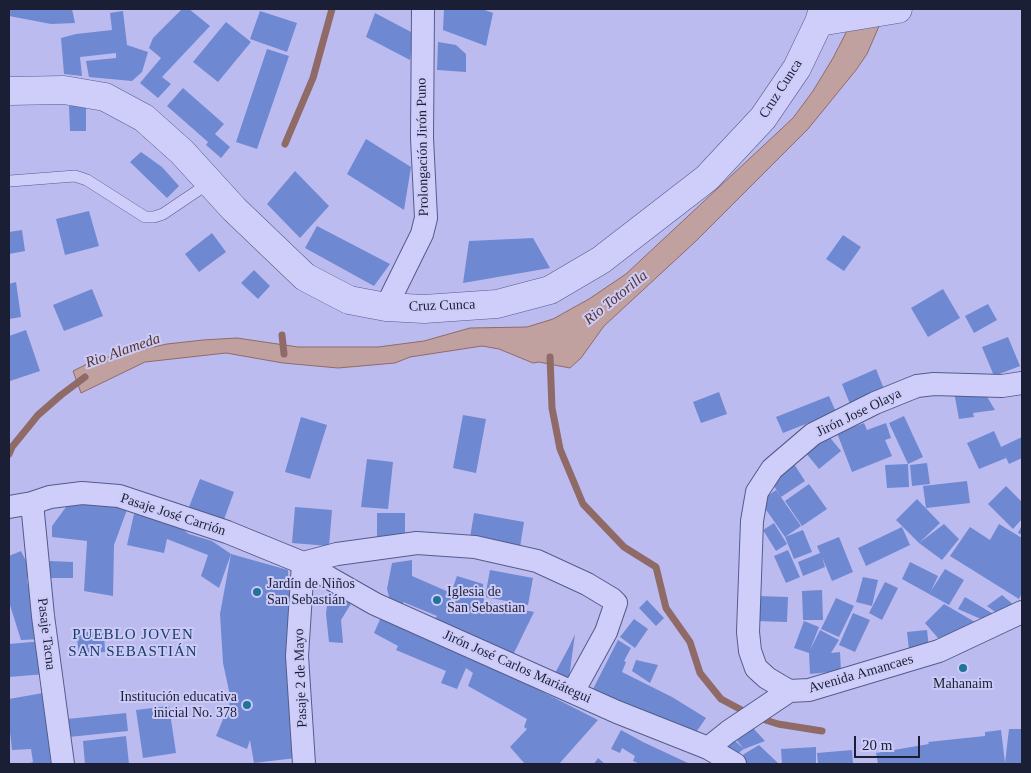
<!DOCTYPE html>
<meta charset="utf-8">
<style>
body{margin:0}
#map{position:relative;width:1031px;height:773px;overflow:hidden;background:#bcbbf0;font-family:Georgia,serif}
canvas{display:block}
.frame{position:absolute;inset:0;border:10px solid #1a1f36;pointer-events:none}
.scale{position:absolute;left:854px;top:736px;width:66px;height:22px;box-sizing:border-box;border:2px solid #1a1f36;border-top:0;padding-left:6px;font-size:15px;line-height:18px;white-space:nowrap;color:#1a1f36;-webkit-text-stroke:4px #cccbf7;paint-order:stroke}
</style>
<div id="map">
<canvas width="1031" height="773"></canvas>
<div class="frame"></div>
<div class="scale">20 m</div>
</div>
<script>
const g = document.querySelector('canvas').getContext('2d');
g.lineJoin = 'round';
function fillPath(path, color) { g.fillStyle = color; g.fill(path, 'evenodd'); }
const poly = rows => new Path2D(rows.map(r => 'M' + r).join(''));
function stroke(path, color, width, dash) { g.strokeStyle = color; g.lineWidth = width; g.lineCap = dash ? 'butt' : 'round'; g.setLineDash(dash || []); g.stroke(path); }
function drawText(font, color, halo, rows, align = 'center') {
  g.font = font + ' Georgia,serif'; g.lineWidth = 4; g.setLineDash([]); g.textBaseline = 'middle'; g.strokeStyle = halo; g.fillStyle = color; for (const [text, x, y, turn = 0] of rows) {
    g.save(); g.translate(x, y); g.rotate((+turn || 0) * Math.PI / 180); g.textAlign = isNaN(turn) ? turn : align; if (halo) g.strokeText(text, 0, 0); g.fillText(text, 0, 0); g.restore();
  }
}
const water = poly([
 [883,17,867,54,856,70,808,129,696,241,604,326,581,358,570,368,539,362,533,363,499,349,482,346,410,357,395,363,338,368,283,363,226,353,145,362,81,393,73,371,95,360,167,344,203,340,237,338,298,347,378,347,424,341,470,328,527,327,553,319,589,299,626,274,793,118,813,91,833,58,853,19,883,17]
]);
fillPath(water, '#c1a0a0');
stroke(water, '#8f6a67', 1);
stroke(poly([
 [285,144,313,78,332,9],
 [282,335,284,354],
 [550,357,552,408,560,449,583,504,624,547,656,567,666,608,690,642,700,673,721,699,749,714],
 [9,454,12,447,38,415,61,395,85,377],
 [759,718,778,724,822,731]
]), '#8f6a67', 7);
fillPath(poly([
 [10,9,72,9,75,23,51,24,9,16],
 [182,9,189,9,210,26,162,77,171,84,158,98,140,83,161,58,149,48,153,38],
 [444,9,482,9,493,13,486,46,443,30],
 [123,11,127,45,148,52,142,72,132,81,89,77,86,61,116,58,116,53,80,57,82,76,64,74,61,38,76,34,112,30,110,13],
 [260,11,297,23,287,52,250,39],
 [375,13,413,33,410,60,366,37],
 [226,22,251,42,218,82,193,62],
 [438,42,456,45,466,54,466,72,437,70],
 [267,49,289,56,257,149,236,142],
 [183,88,224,124,215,134,230,147,221,158,206,145,208,142,167,106],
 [69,106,86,106,86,131,70,131],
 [366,139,411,167,404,210,347,174],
 [141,152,162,167,179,186,167,198,130,162],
 [295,171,329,206,300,238,267,204],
 [89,211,99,246,65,255,56,219],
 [317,226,390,264,374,286,305,248],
 [22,230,25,251,9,254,9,232],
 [212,233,226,252,199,272,185,254],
 [843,235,861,247,844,271,826,259],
 [533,238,550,268,463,283,469,241],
 [254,270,270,286,258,299,241,283],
 [16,282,21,317,9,319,9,284],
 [92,289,103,316,64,331,53,305],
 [943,289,960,318,928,337,911,308],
 [988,304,997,320,974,333,965,316],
 [26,330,40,371,10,381,9,336],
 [1008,337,1020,366,994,376,982,347],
 [876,369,886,394,852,409,842,384],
 [983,390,995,410,973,413,974,417,959,419,954,392],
 [719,392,727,414,701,423,693,402],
 [829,396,836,412,783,433,776,417],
 [463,415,486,419,476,473,453,468],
 [904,416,923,457,908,464,889,423],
 [301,417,327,425,310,479,285,472],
 [864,423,867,430,886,423,891,438,885,440,892,456,852,472,837,433],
 [994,431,1006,458,979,469,967,443],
 [827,434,841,451,819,469,805,452],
 [1022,437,1022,458,1009,464,1001,447],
 [367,459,393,462,388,509,361,507],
 [927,463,930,484,912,486,910,465],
 [794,464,805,481,781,497,770,480],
 [908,464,909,487,887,488,885,465],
 [200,479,234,492,222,525,187,512],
 [967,481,970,503,926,508,923,486],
 [809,484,827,509,802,526,785,501],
 [1006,486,1022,502,1022,519,1013,529,988,504],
 [776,490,801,526,785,537,803,530,812,552,794,559,785,537,760,501],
 [917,499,940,523,919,543,944,524,959,539,942,560,919,543,896,520],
 [69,503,128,507,114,545,113,596,84,591,87,541,52,537,52,526],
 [295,507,332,510,329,546,292,543],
 [377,513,405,513,405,540,377,540],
 [474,513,524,522,520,547,470,538],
 [134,514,171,521,189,534,212,541,231,554,288,570,296,758,254,763,250,740,247,749,216,736,231,700,223,663,220,614,231,554,219,588,201,576,208,555,167,539,164,553,127,545],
 [774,523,787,544,776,551,763,530],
 [999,524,1022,538,1022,593,1019,599,950,556,970,527,990,540],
 [1022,525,1022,535,1018,533],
 [902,527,910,545,866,566,858,548],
 [839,537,853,572,832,581,822,557,825,567,803,576,798,562,820,553,817,546],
 [788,550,800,577,786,583,774,556],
 [21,551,27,563,27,581,41,639,21,640,9,602,9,556],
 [412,560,412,576,451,593,457,576,483,584,484,602,534,612,513,655,433,621,437,616,403,602,403,610,391,604,387,589,392,563],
 [50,561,73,562,73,578,49,578],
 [910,562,938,576,931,591,945,569,964,580,949,605,902,579],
 [490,570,533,578,528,605,485,597],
 [863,577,878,580,872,606,856,602],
 [885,582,898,588,882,620,869,613],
 [329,588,352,602,341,620,343,643,329,642,326,614],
 [822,590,823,620,803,620,802,591],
 [1002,595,1015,606,1002,617,987,606],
 [757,596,788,597,787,622,756,621],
 [965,597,995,615,990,623,958,609],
 [836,598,854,606,839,637,821,629],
 [647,600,664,618,656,626,639,608],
 [944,604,980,625,944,645,925,623],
 [853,613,870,620,855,652,839,645],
 [382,615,472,656,598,720,559,764,525,764,510,747,527,729,524,727,527,719,468,686,473,673,466,668,457,689,441,683,446,671,396,650,398,646,374,633],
 [634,619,648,629,635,648,620,637],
 [804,621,819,627,810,650,820,630,839,640,831,653,840,652,841,671,810,674,809,653,794,648],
 [927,630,929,648,909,650,907,632],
 [76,632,104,632,105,652,79,653],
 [575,634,569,678,554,675,569,647],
 [618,640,631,648,624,661,626,662,622,672,672,697,706,718,692,738,593,689],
 [43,641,45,674,9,677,9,644],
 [636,660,658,665,650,683,632,671],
 [43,693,51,764,27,764,33,762,31,749,12,750,9,723,9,699],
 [169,706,176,753,143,758,136,710],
 [126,713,128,731,69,737,67,719],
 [753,728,765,741,744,749,734,756,726,746,733,739,744,749,734,737],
 [1009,729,1022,729,1022,763,997,764,878,764,876,753,929,744,928,742,985,736,985,732,1001,730,1005,763],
 [621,730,643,742,690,764,640,764,633,761,635,756,622,748,620,753,611,749],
 [126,736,129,764,85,764,83,741],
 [759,745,779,764,745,764,742,757,744,754],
 [816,747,816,764,782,764,781,749],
 [852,750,853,764,818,764,817,753],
 [598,758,605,764,594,764]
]), '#6e88d2');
const service = poly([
 [10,181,75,176,87,180,145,217,154,217,163,214,209,183]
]);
const minor = poly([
 [386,307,422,234,426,218,422,138,423,9],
 [32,503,43,616,63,764],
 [9,507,32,503,50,497,82,493,119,496,227,532,303,563,375,604,617,712,708,748,735,764],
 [303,563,337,554,417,543,475,547,537,561,587,584,612,599,616,603,606,632,573,692],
 [303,563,297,656,304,764],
 [789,691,767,678,756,668,750,651,748,632,752,521,757,492,772,469,813,434,875,403,917,386,934,384,1002,386,1022,383],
 [708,748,728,732,789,691,809,690,939,651,1022,612]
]);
const tertiary = poly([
 [819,22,898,9],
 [9,91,64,90,105,97,144,118,182,152,234,209,305,277,349,300,386,307,424,309,497,304,550,290,601,260,707,178,763,118,797,68,819,22,823,9]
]);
stroke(service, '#545c88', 12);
stroke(minor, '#545c88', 24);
stroke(tertiary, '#545c88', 29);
stroke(service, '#cfcefb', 11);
stroke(minor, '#cfcefb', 22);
stroke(tertiary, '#cfcefb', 28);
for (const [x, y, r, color] of [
 [257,592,5,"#20749b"],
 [437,600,5,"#20749b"],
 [963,668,5,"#20749b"],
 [247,705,5,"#20749b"]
]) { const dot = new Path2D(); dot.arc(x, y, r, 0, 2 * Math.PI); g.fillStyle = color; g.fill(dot); stroke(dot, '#cccbf7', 2); }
drawText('14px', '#1a1f36', '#cccbf7', [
 ["Cruz Cunca",781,89,-57],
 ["Prolongación Jirón Puno",423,147,-91],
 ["Cruz Cunca",442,306,-2],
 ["Jirón Jose Olaya",859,413,-26],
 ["Pasaje José Carrión",173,515,18],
 ["Pasaje Tacna",46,634,83],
 ["Jirón José Carlos Mariátegui",517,667,24],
 ["Avenida Amancaes",861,674,-16],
 ["Pasaje 2 de Mayo",301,678,-92]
]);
drawText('14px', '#1a1f36', '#cccbf7', [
 ["Jardín de Niños",267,584],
 ["San Sebastián",267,600],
 ["Iglesia de",447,592],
 ["San Sebastian",447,608],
 ["Mahanaim",963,684,"center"],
 ["Institución educativa",237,697,"right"],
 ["inicial No. 378",237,713,"right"]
], 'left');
drawText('italic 15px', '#573428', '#cccbf7', [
 ["Rio Totorilla",616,298,-39],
 ["Rio Alameda",123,351,-19]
]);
g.letterSpacing = '1px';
drawText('15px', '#173c66', '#cccbf7', [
 ["PUEBLO JOVEN",133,635],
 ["SAN SEBASTIÁN",133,652]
]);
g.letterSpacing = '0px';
</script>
